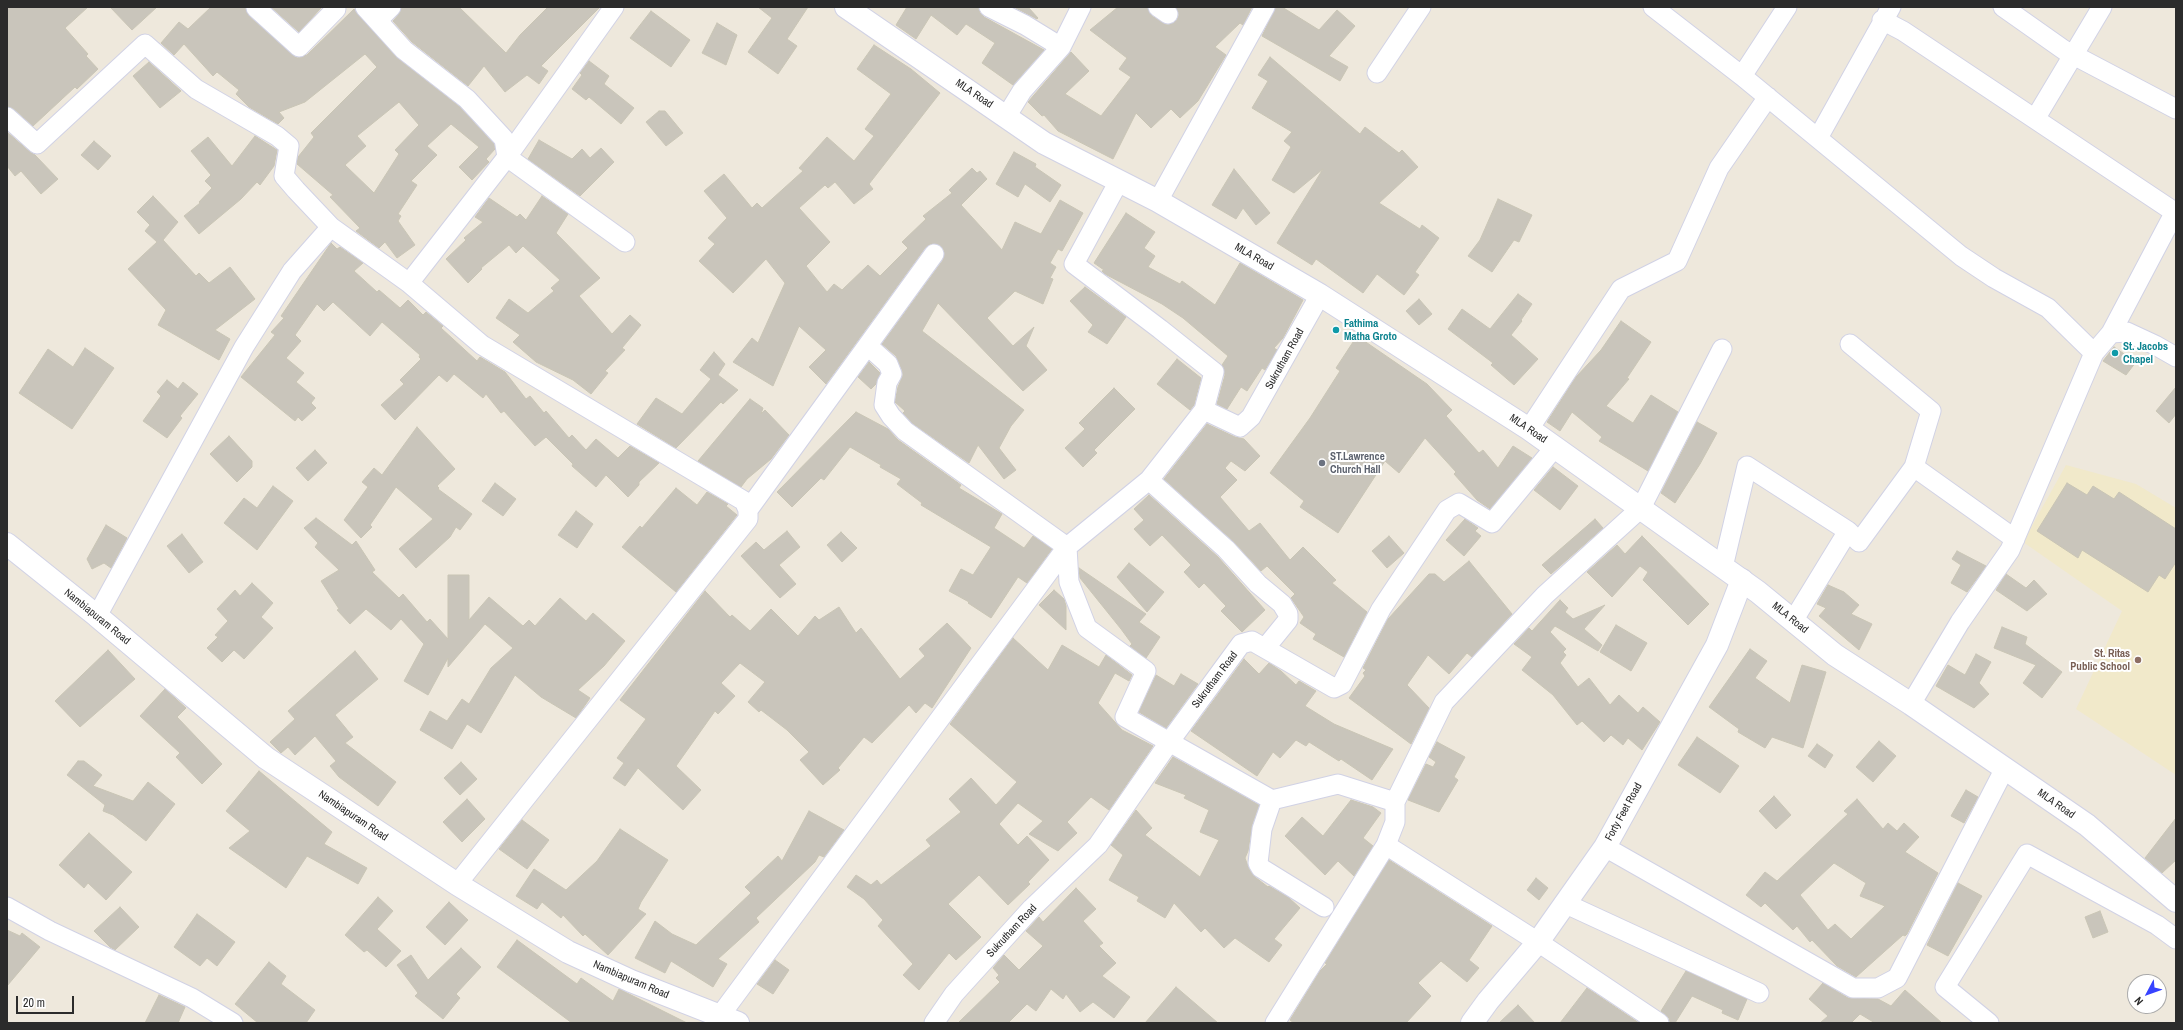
<!DOCTYPE html>
<style>
body{margin:0}
#map{position:relative;width:2183px;height:1030px;overflow:hidden;background:#eee8dc;font-family:"Archivo Narrow",sans-serif}
canvas{display:block}
.frame{position:absolute;inset:0;border:8px solid #2b2b2b;pointer-events:none}
.north{position:absolute;left:2127px;top:974px;width:40px;height:40px;box-sizing:border-box;background:#fff;border:1px solid #aaa;border-radius:50%;rotate:229deg;font-size:11px;font-weight:700;line-height:16px;text-align:center;color:#2b2b2b}
.north::after{content:'';display:block;margin:auto;width:14px;height:18px;background:#3743ff;clip-path:polygon(50% 0,100% 100%,50% 72%,0 100%)}
.scale{position:absolute;left:16px;top:996px;width:58px;height:18px;box-sizing:border-box;border:2px solid #2b2b2b;border-top:0;padding-left:5px;font-size:12px;line-height:14px;white-space:nowrap;color:#2b2b2b;-webkit-text-stroke:3px #fff;paint-order:stroke}
</style>
<div id="map">
<canvas width="2183" height="1030"></canvas>
<div class="frame"></div>
<div class="north">N</div>
<div class="scale">20 m</div>
</div>
<script>
const g = document.querySelector('canvas').getContext('2d');
g.lineJoin = 'round';
function fillPath(path, color) { g.fillStyle = color; g.fill(path, 'evenodd'); }
const poly = rows => new Path2D(rows.map(r => 'M' + r).join(''));
function stroke(path, color, width, dash) { g.strokeStyle = color; g.lineWidth = width; g.lineCap = dash ? 'butt' : 'round'; g.setLineDash(dash || []); g.stroke(path); }
function drawText(font, color, halo, rows, align = 'center') {
  g.font = font + ' "Archivo Narrow",sans-serif'; g.lineWidth = 4; g.setLineDash([]); g.textBaseline = 'middle'; g.strokeStyle = halo; g.fillStyle = color; for (const [text, x, y, turn = 0] of rows) {
    g.save(); g.translate(x, y); g.rotate((+turn || 0) * Math.PI / 180); g.textAlign = isNaN(turn) ? turn : align; if (halo) g.strokeText(text, 0, 0); g.fillText(text, 0, 0); g.restore();
  }
}
fillPath(poly([
 [2066,465,2136,484,2176,508,2176,775,2076,709,2122,611,2023,542]
]), '#f1e9ca');
const building = poly([
 [7,7,88,7,65,28,88,54,86,56,98,69,77,89,75,87,33,126,14,109,7,106,7,7],
 [110,7,157,7,132,30,110,7],
 [211,7,245,7,249,16,297,58,307,55,354,9,396,57,460,107,494,144,495,149,486,159,489,162,472,180,459,167,479,147,451,124,427,146,437,155,411,181,417,185,398,214,401,216,398,221,415,245,397,258,385,242,379,248,356,231,360,228,330,197,333,195,297,164,298,157,314,137,311,133,377,67,365,54,305,102,279,112,284,118,278,124,249,107,236,94,239,90,217,72,213,76,184,44,174,55,161,43,179,22,188,29,211,7],
 [399,102,419,125,395,150,399,154,374,193,345,165,366,146,357,136,399,102],
 [271,7,320,7,321,8,299,32,271,7],
 [402,7,459,7,506,53,520,35,548,7,600,7,541,66,548,71,539,84,527,75,505,92,484,66,468,86,412,42,393,21,399,14,402,7],
 [758,7,808,7,787,39,797,46,778,74,748,52,772,18,758,7],
 [907,7,978,7,980,13,984,17,1044,50,1013,85,982,63,995,43,966,24,957,35,931,15,916,39,896,25,907,7],
 [1014,7,1028,7,1038,18,1037,19,1014,7],
 [1118,7,1147,7,1152,16,1167,25,1177,20,1179,15,1176,7,1252,7,1243,25,1240,23,1215,47,1226,55,1198,101,1180,118,1171,109,1151,128,1136,113,1113,159,1058,131,1044,115,1042,116,1028,102,1071,52,1089,71,1065,94,1101,116,1131,77,1119,69,1127,58,1090,30,1118,7],
 [1276,7,1282,7,1319,30,1337,10,1355,26,1329,56,1348,67,1340,81,1262,36,1276,7],
 [651,11,690,40,671,67,630,38,651,11],
 [717,23,737,35,726,65,702,53,717,23],
 [874,45,911,69,940,93,869,184,873,189,854,204,835,182,828,188,825,185,799,208,830,242,806,266,827,292,834,284,842,290,868,265,880,276,908,248,902,242,926,219,923,216,952,193,949,190,972,168,977,173,980,171,987,179,961,205,1002,250,1015,222,1041,234,1060,200,1083,213,1062,251,1058,249,1050,263,1056,267,1050,278,1053,279,1043,304,1015,291,987,318,1013,346,1034,327,1026,346,1047,370,1023,391,938,303,922,331,1024,410,1011,426,999,448,1016,470,1004,479,978,445,969,463,912,423,903,413,905,411,895,402,898,387,903,375,902,370,896,356,882,344,943,260,944,250,940,245,930,244,925,248,826,384,809,367,826,350,799,326,773,386,733,362,752,338,758,343,785,283,766,259,733,293,699,261,715,244,708,238,727,218,704,191,724,174,752,208,757,203,762,208,803,171,799,168,827,137,854,161,874,136,865,129,891,94,857,69,874,45],
 [1270,57,1360,134,1365,127,1399,153,1402,150,1418,167,1379,203,1420,229,1422,225,1439,238,1415,272,1419,275,1404,295,1377,274,1363,293,1316,259,1312,265,1277,243,1323,169,1294,193,1272,180,1291,147,1284,141,1292,132,1252,108,1268,81,1258,75,1270,57],
 [589,61,609,76,604,84,634,108,621,124,589,97,586,100,572,89,582,75,580,73,589,61],
 [149,62,181,91,160,108,133,76,149,62],
 [659,111,665,111,683,133,666,146,646,122,659,111],
 [7,132,30,152,35,155,58,179,41,194,21,171,15,176,7,166,7,132],
 [255,136,277,150,274,166,260,185,257,182,241,199,199,234,184,216,200,203,199,202,212,188,205,181,211,175,191,151,208,137,232,166,255,136],
 [539,140,572,159,582,149,590,158,601,148,614,162,580,196,528,159,539,140],
 [94,141,111,156,98,170,81,155,94,141],
 [1014,152,1036,164,1035,167,1061,185,1050,202,1025,184,1018,197,996,184,1014,152],
 [1234,169,1270,213,1256,225,1243,208,1236,219,1212,205,1234,169],
 [153,196,178,222,163,240,196,276,199,273,209,283,230,267,255,299,215,330,230,339,219,360,158,325,166,310,128,269,157,242,145,231,150,225,137,212,153,196],
 [542,196,568,214,556,233,600,278,579,296,612,334,630,315,641,325,622,348,625,350,605,371,608,373,591,394,573,380,536,362,513,342,520,335,496,318,509,299,528,313,554,291,551,288,560,280,523,246,516,253,509,245,481,268,482,269,468,283,446,259,466,240,464,238,483,222,475,217,489,198,517,217,520,214,526,220,542,196],
 [1498,199,1532,215,1519,242,1514,240,1492,272,1468,256,1480,240,1498,199],
 [1126,213,1155,232,1144,248,1155,256,1148,267,1180,284,1182,281,1215,305,1240,263,1303,300,1283,338,1274,348,1277,350,1265,370,1262,368,1247,391,1241,387,1227,409,1217,404,1225,375,1222,365,1228,356,1183,318,1162,304,1105,274,1102,271,1104,270,1094,263,1126,213],
 [331,243,337,249,340,247,363,263,354,271,377,292,379,290,400,308,408,300,423,315,426,312,443,326,441,328,477,361,480,357,505,372,526,399,530,396,544,413,546,411,569,438,572,435,586,450,596,439,618,458,630,446,659,463,639,482,639,485,628,497,606,475,596,487,572,466,573,464,546,437,535,446,504,411,501,413,486,394,483,398,454,374,447,382,439,375,395,420,381,405,404,384,400,380,421,359,419,357,420,355,382,322,370,336,333,302,324,311,317,304,295,335,301,341,286,358,304,373,296,382,315,398,311,403,316,408,302,421,298,417,295,421,241,377,275,335,271,332,284,318,281,316,331,243],
 [1085,287,1126,317,1107,344,1088,332,1093,325,1070,301,1085,287],
 [1518,294,1532,304,1521,320,1522,321,1511,335,1538,359,1514,385,1491,365,1493,363,1448,329,1462,309,1490,329,1518,294],
 [1419,299,1432,314,1419,325,1406,311,1419,299],
 [1621,321,1651,342,1627,378,1629,379,1606,406,1633,423,1651,395,1678,412,1648,471,1599,441,1602,437,1572,412,1560,431,1547,422,1576,377,1601,350,1621,321],
 [1357,336,1427,384,1452,410,1446,416,1479,453,1483,450,1498,468,1513,446,1532,458,1490,509,1477,500,1454,474,1456,472,1425,438,1399,473,1385,461,1338,533,1300,507,1304,501,1270,473,1310,418,1340,371,1336,368,1357,336],
 [2114,347,2136,362,2126,375,2103,361,2114,347],
 [85,348,114,368,72,429,19,393,48,349,73,367,85,348],
 [714,352,725,364,718,375,738,390,723,404,721,402,676,448,637,424,656,398,682,414,711,379,700,370,714,352],
 [1177,359,1201,378,1194,405,1190,410,1157,384,1177,359],
 [869,362,880,373,876,384,871,389,858,377,869,362],
 [167,380,178,389,183,382,198,394,180,416,182,418,167,438,143,421,161,396,157,392,167,380],
 [2176,387,2176,414,2169,423,2156,411,2176,387],
 [1114,388,1135,409,1094,450,1097,453,1083,467,1065,448,1085,429,1079,423,1114,388],
 [750,399,763,408,761,414,765,410,789,435,771,459,747,479,741,487,698,461,750,399],
 [856,412,888,429,898,440,961,485,959,488,1002,514,994,528,1024,548,1033,536,1052,549,1027,583,1018,577,991,618,968,603,969,602,949,591,961,569,973,575,991,547,921,505,922,503,897,484,901,479,880,467,881,465,850,447,824,480,821,478,792,507,777,492,856,412],
 [1697,422,1717,433,1700,464,1675,503,1661,493,1697,422],
 [1207,424,1235,437,1244,439,1260,456,1245,471,1231,461,1225,468,1237,480,1220,497,1249,531,1260,523,1290,560,1303,547,1336,580,1332,583,1367,612,1344,657,1313,639,1316,634,1300,623,1304,617,1291,598,1295,594,1267,566,1261,571,1233,541,1164,479,1207,424],
 [417,427,455,469,437,486,439,488,438,489,472,514,460,530,456,527,450,537,416,568,399,549,433,519,396,487,370,525,372,527,361,538,344,520,368,487,362,482,374,468,382,475,417,427],
 [229,436,252,461,252,467,237,482,210,454,229,436],
 [315,450,327,463,308,481,296,468,315,450],
 [1553,467,1578,486,1560,510,1534,490,1553,467],
 [495,483,516,499,503,516,482,501,495,483],
 [2067,483,2087,495,2093,486,2114,499,2119,492,2176,529,2176,562,2165,579,2159,575,2148,592,2082,550,2078,558,2037,531,2067,483],
 [273,486,293,501,257,550,224,523,244,498,257,508,273,486],
 [676,488,697,505,707,492,728,504,726,506,737,515,676,592,622,547,640,526,642,528,676,488],
 [1149,495,1218,557,1265,610,1242,632,1221,611,1226,606,1204,583,1199,588,1184,572,1191,565,1162,535,1150,546,1134,529,1144,520,1134,509,1149,495],
 [576,511,593,524,577,548,558,535,576,511],
 [316,518,352,545,356,541,375,570,372,572,399,598,403,594,427,622,430,619,448,639,448,575,469,575,469,620,489,597,523,626,529,620,535,626,560,598,586,621,593,613,625,641,604,666,578,690,590,698,576,718,541,697,515,675,481,733,467,724,452,749,420,730,430,711,447,721,462,699,469,704,491,668,513,648,485,624,448,667,448,658,428,695,404,681,424,644,401,619,391,630,366,609,350,624,337,610,339,609,321,581,339,570,315,547,318,543,304,528,316,518],
 [1465,519,1478,528,1475,531,1481,536,1464,556,1446,540,1465,519],
 [1595,519,1603,528,1551,574,1542,565,1595,519],
 [106,525,127,538,111,568,104,563,92,569,87,559,106,525],
 [787,531,800,547,779,565,796,584,780,598,741,556,756,542,764,550,787,531],
 [841,532,857,548,842,562,827,545,841,532],
 [182,534,203,562,189,573,167,546,182,534],
 [1389,536,1404,553,1387,568,1372,551,1389,536],
 [1642,536,1709,604,1688,625,1643,580,1648,572,1640,566,1612,597,1587,572,1617,545,1625,554,1642,536],
 [1957,551,1986,566,1967,592,1951,583,1961,565,1952,559,1957,551],
 [1469,561,1512,614,1472,657,1467,653,1449,674,1428,655,1407,685,1429,708,1411,744,1349,698,1365,676,1363,673,1366,670,1363,668,1388,619,1429,574,1435,574,1444,582,1469,561],
 [1129,563,1164,592,1147,612,1117,577,1129,563],
 [1079,568,1146,614,1139,622,1160,637,1146,658,1130,646,1132,644,1121,629,1080,578,1079,568],
 [2006,574,2026,588,2034,580,2047,594,2027,611,1996,590,2006,574],
 [252,583,273,603,261,617,273,628,244,659,234,650,222,662,207,648,218,637,215,635,228,621,217,609,235,590,240,596,252,583],
 [1828,585,1844,592,1859,605,1851,614,1872,624,1859,650,1819,616,1826,608,1817,604,1828,585],
 [1054,590,1064,599,1066,606,1066,630,1039,605,1054,590],
 [705,591,730,617,732,615,750,631,771,609,798,636,815,616,819,620,839,607,856,633,861,628,900,679,925,656,919,649,947,623,971,648,932,708,925,703,916,713,909,705,872,743,864,737,838,768,840,770,823,785,800,760,809,752,787,730,761,710,759,712,748,702,765,682,740,663,721,683,735,696,718,714,715,711,676,766,701,790,683,810,638,768,625,786,613,778,624,763,617,758,646,719,620,700,705,591],
 [1560,600,1568,608,1565,612,1573,619,1605,605,1584,629,1602,645,1598,651,1555,626,1550,632,1566,649,1563,652,1566,655,1560,663,1578,687,1589,678,1610,705,1619,695,1638,713,1643,707,1660,722,1642,750,1628,738,1623,745,1611,735,1604,742,1582,721,1577,725,1553,695,1522,670,1532,657,1514,644,1529,628,1532,631,1560,600],
 [1616,625,1647,643,1631,671,1600,652,1616,625],
 [2002,627,2027,637,2025,644,2062,672,2042,698,2023,683,2036,665,1994,648,2002,627],
 [1013,638,1048,670,1062,645,1099,667,1106,655,1132,675,1129,681,1115,673,1098,703,1122,730,1153,746,1109,810,1091,797,1067,822,1077,833,1058,851,1029,834,1043,821,1018,803,999,824,1018,845,1027,836,1049,860,1028,882,1030,884,1008,905,979,875,948,904,981,937,956,960,949,953,919,990,903,975,913,964,878,926,883,920,864,899,847,887,856,875,871,885,877,880,881,885,931,846,926,840,961,812,949,799,971,778,996,805,1017,782,950,724,1013,638],
 [1750,649,1767,661,1755,678,1790,703,1802,665,1826,672,1803,748,1772,737,1765,748,1738,732,1739,729,1709,707,1750,649],
 [108,650,135,679,80,727,55,701,108,650],
 [355,651,378,679,335,715,353,737,345,743,396,782,378,806,339,777,330,766,336,761,315,736,295,755,288,747,281,753,270,742,295,719,288,711,355,651],
 [1976,654,1991,662,1979,683,1989,694,1974,708,1936,686,1948,665,1965,675,1976,654],
 [1244,659,1259,674,1269,663,1281,671,1296,685,1299,681,1316,691,1305,706,1334,724,1393,749,1372,780,1341,759,1339,761,1309,742,1306,746,1296,740,1280,758,1273,752,1257,776,1191,731,1244,659],
 [1181,674,1198,684,1166,728,1139,712,1156,675,1174,686,1181,674],
 [165,689,186,708,177,717,222,764,202,784,176,757,180,753,140,716,165,689],
 [1697,737,1739,766,1720,793,1678,765,1697,737],
 [1879,741,1896,756,1873,782,1856,767,1879,741],
 [1437,742,1465,757,1454,777,1458,780,1439,812,1408,800,1426,764,1433,767,1436,762,1429,757,1437,742],
 [1817,744,1833,755,1825,768,1808,756,1817,744],
 [1173,757,1259,805,1252,825,1248,851,1245,858,1249,869,1255,877,1268,887,1269,886,1288,897,1300,908,1274,939,1282,945,1269,962,1235,938,1224,948,1205,928,1201,932,1174,903,1165,918,1137,901,1139,897,1109,880,1123,855,1111,845,1136,810,1152,828,1145,835,1200,877,1219,840,1200,832,1209,810,1184,798,1186,795,1155,783,1173,757],
 [78,761,84,761,102,775,93,786,133,801,148,782,175,804,146,841,113,815,103,811,105,805,67,775,78,761],
 [461,762,477,779,460,795,444,778,461,762],
 [259,771,332,832,324,844,367,868,358,884,307,856,286,888,229,848,250,831,226,811,259,771],
 [1966,790,1978,797,1964,823,1951,816,1966,790],
 [1774,796,1791,815,1776,829,1759,811,1774,796],
 [467,799,485,819,462,842,443,822,467,799],
 [1857,799,1883,829,1888,823,1897,831,1904,823,1919,837,1905,852,1938,873,1907,934,1905,936,1903,935,1856,977,1837,966,1812,940,1810,942,1797,926,1793,930,1765,903,1761,907,1746,895,1765,872,1777,881,1848,814,1844,811,1857,799],
 [1834,863,1866,883,1860,896,1885,906,1851,939,1835,924,1828,930,1800,895,1834,863],
 [1351,800,1373,807,1381,813,1363,838,1373,846,1354,876,1338,861,1325,875,1285,836,1302,817,1323,836,1351,800],
 [809,811,844,830,824,857,819,855,815,862,756,918,759,922,718,959,727,964,713,987,671,961,665,973,635,958,655,921,672,934,696,945,751,893,745,887,778,856,782,861,809,811],
 [2176,818,2176,860,2162,873,2145,858,2176,818],
 [522,820,549,840,527,869,499,849,522,820],
 [620,829,668,860,641,902,638,909,646,914,608,955,585,934,583,936,563,915,561,918,542,902,537,909,516,896,534,869,566,890,597,861,620,829],
 [89,833,132,872,106,900,88,883,84,888,59,865,89,833],
 [1389,860,1492,926,1469,960,1479,968,1467,982,1441,961,1418,983,1431,996,1406,1023,1294,1023,1290,1020,1320,971,1327,964,1325,963,1389,860],
 [1536,878,1548,888,1539,900,1527,890,1536,878],
 [1958,883,1982,896,1948,956,1927,945,1958,883],
 [1076,888,1096,909,1083,921,1103,943,1099,946,1116,963,1102,976,1130,997,1114,1018,1093,1002,1080,1012,1066,994,1063,999,1051,989,1036,1011,1027,1004,1008,1023,958,1023,1000,982,996,978,999,975,993,968,1004,955,1019,970,1043,946,1026,931,1039,917,1043,922,1076,888],
 [378,897,393,911,377,929,401,951,386,967,367,950,364,952,345,935,378,897],
 [449,902,468,920,445,945,426,927,449,902],
 [120,907,139,927,115,950,110,947,94,931,120,907],
 [2100,911,2108,932,2093,938,2085,917,2100,911],
 [197,914,235,942,217,966,207,958,200,966,174,947,197,914],
 [7,930,20,936,22,933,40,947,7,986,7,930],
 [517,940,577,984,581,978,613,1001,619,989,687,1023,572,1023,497,967,517,940],
 [461,948,481,967,456,994,460,998,443,1019,415,996,418,993,397,965,411,955,428,980,461,948],
 [775,960,789,970,773,994,757,984,775,960],
 [269,962,286,976,281,984,315,1010,306,1023,258,1023,235,1004,269,962],
 [1686,971,1747,999,1738,1020,1722,1013,1723,1010,1692,996,1675,1023,1670,1022,1669,1018,1661,1011,1686,971],
 [1823,983,1848,998,1878,999,1891,1006,1905,990,1942,1023,1875,1023,1860,1014,1851,1023,1820,1023,1828,1016,1809,999,1823,983],
 [1176,987,1218,1023,1145,1023,1176,987],
 [1587,988,1639,1023,1560,1023,1587,988],
 [159,995,185,1007,178,1023,145,1023,159,995],
 [1518,1005,1535,1023,1499,1023,1518,1005]
]);
fillPath(building, '#c9c5bb');
stroke(building, '#c9c5b5', 1);
const minor = poly([
 [365,7,404,50,467,99,504,139,507,157,625,242],
 [989,7,1025,25,1061,47],
 [1158,7,1168,14],
 [1653,7,1742,76,1961,256,1994,278,2048,308,2094,353],
 [2003,7,2064,50,2176,109],
 [256,8,299,47,336,9],
 [378,20,391,7],
 [1882,20,1903,31,2176,213],
 [1377,73,1421,7],
 [1742,76,1787,7],
 [7,117,37,144,145,44,196,89,277,136,289,146,284,176,296,190,331,227,409,283],
 [1006,117,1022,91,1061,47,1081,7],
 [2035,119,2102,7],
 [1818,138,1891,7],
 [1119,181,1074,264,1160,329,1214,372,1204,410],
 [1158,201,1265,7],
 [2111,333,2176,210],
 [1850,344,1931,411,1914,467],
 [868,346,888,364,892,374,887,383,884,405,891,416,905,431,1067,547,1069,582,1087,628,1146,671,1125,717,1272,800,1338,784,1395,802],
 [1529,429,1621,289,1677,261,1719,168,1768,97],
 [748,510,934,254],
 [1723,567,1747,466,1848,531],
 [97,616,244,347,292,271,331,227],
 [1793,621,1848,531,1859,542,1914,467,2015,539],
 [1266,647,1288,620,1288,614,1282,604,1258,584,1226,549,1149,480,1204,410,1240,427,1251,417,1320,295],
 [1911,704,1960,622,2010,550,2094,353,2111,333,2127,332,2155,345,2176,357],
 [1272,800,1262,829,1258,863,1261,868,1324,907],
 [1605,847,1853,988,1878,988,1897,978,2005,768],
 [457,884,748,519,748,510,744,501,482,345,409,283,507,157,614,7],
 [1564,903,1759,993],
 [7,907,50,931,192,998,233,1023],
 [719,1017,1067,547,1149,480],
 [934,1023,954,994,1032,908,1098,845,1170,741,1241,644,1252,641,1334,688,1342,684,1381,609,1447,510,1459,503,1492,523,1555,447],
 [1275,1023,1386,845],
 [1659,1023,1538,942,1386,845,1395,822,1395,802,1444,702,1545,595,1641,508,1722,349],
 [1989,1023,1945,987,2027,854,2157,925,2176,939]
]);
const tertiary = poly([
 [846,7,1044,143,1158,201,1320,295,1529,429,1758,592,1835,655,1911,704,2087,825,2176,901],
 [7,544,97,616,266,758,457,884,568,952,631,981,738,1023]
]);
const secondary = poly([
 [1472,1023,1488,1001,1538,942,1605,847,1717,645,1742,580]
]);
stroke(minor, '#d1d2e5', 21);
stroke(tertiary, '#d1d2e5', 24);
stroke(secondary, '#d1d2e5', 24);
stroke(minor, '#fff', 19);
stroke(tertiary, '#fff', 22);
stroke(secondary, '#fff', 22);
for (const [x, y, r, color] of [
 [1336,330,4,"#0f9aa8"],
 [2115,353,4,"#0f9aa8"],
 [1322,463,4,"#6b7280"],
 [2138,660,4,"#8d6e63"]
]) { const dot = new Path2D(); dot.arc(x, y, r, 0, 2 * Math.PI); g.fillStyle = color; g.fill(dot); stroke(dot, '#fff', 1.5); }
drawText('11px', '#2b2b2b', '#fff', [
 ["MLA Road",974,94,34],
 ["MLA Road",1254,257,30],
 ["Sukrutham Road",1285,359,-61],
 ["MLA Road",1528,429,34],
 ["Nambiapuram Road",97,617,39],
 ["MLA Road",1790,618,39],
 ["Sukrutham Road",1215,680,-53],
 ["MLA Road",2056,804,35],
 ["Forty Feet Road",1624,812,-61],
 ["Nambiapuram Road",353,816,34],
 ["Sukrutham Road",1012,931,-47],
 ["Nambiapuram Road",631,980,23]
]);
drawText('bold 11px', '#0d838f', '#fff', [
 ["Fathima",1344,324],
 ["Matha Groto",1344,337],
 ["St. Jacobs",2123,347],
 ["Chapel",2123,360]
], 'left');
drawText('bold 11px', '#5b616d', '#fff', [
 ["ST.Lawrence",1330,457],
 ["Church Hall",1330,470]
], 'left');
drawText('bold 11px', '#785e54', '#fff', [
 ["St. Ritas",2130,654],
 ["Public School",2130,667]
], 'right');
</script>
